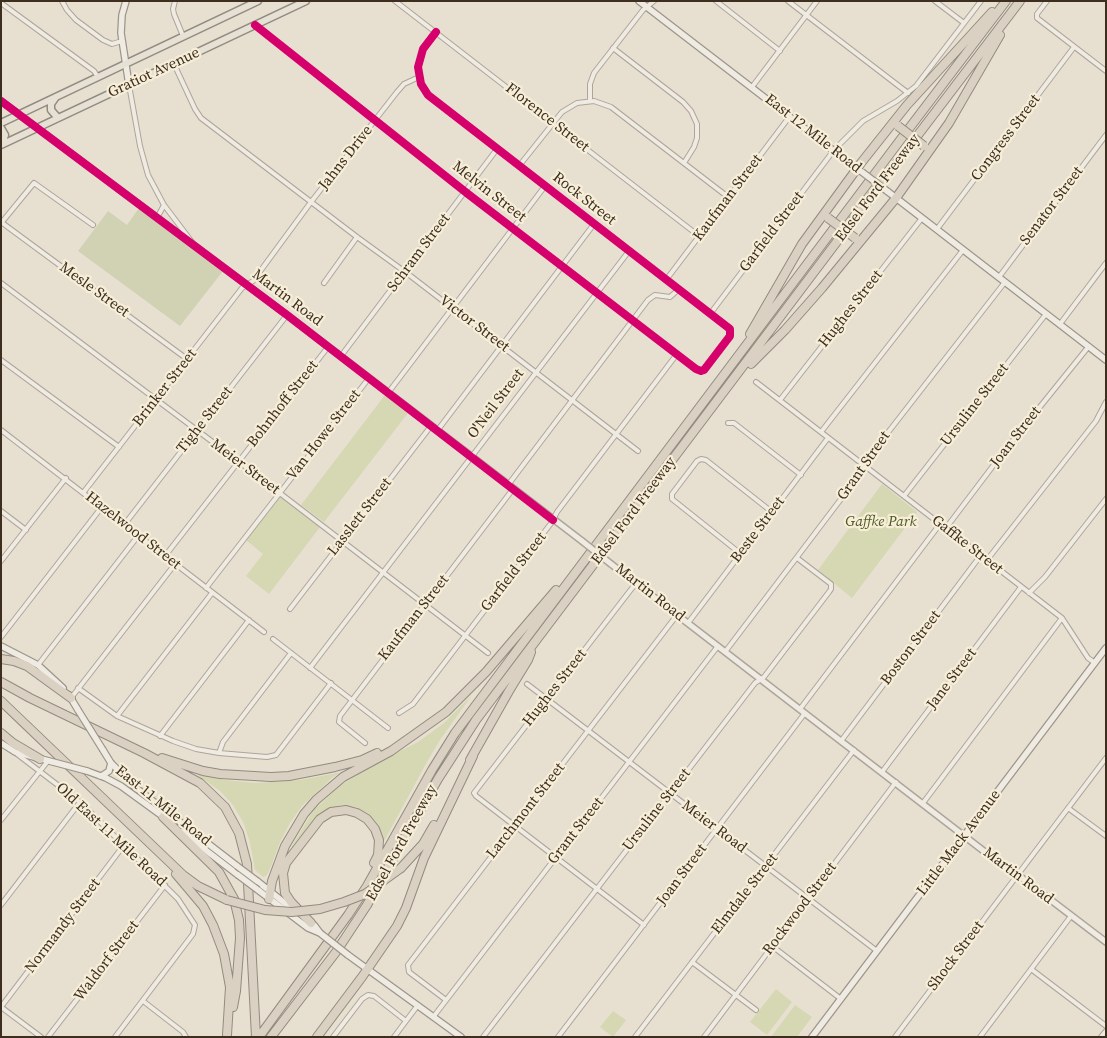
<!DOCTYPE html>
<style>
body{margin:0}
#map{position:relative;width:1107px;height:1038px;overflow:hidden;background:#e7e0d1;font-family:"Source Serif 4",serif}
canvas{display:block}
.frame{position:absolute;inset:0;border:2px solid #3d2e20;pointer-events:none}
</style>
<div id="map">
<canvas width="1107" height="1038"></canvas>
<div class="frame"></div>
</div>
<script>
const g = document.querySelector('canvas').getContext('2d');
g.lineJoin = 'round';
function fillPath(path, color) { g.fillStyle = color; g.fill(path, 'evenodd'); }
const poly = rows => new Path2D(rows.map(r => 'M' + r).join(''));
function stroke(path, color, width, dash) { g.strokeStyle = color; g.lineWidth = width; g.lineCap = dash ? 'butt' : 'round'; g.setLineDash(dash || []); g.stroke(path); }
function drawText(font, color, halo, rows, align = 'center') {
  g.font = font + ' "Source Serif 4",serif'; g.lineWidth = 4.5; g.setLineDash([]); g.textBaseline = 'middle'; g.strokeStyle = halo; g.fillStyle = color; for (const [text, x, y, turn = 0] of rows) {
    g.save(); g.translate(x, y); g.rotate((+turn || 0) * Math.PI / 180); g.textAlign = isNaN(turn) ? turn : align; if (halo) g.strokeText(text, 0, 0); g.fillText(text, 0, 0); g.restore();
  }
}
fillPath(poly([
 [385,395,408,413,324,522,301,505],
 [882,484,917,512,852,598,818,570],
 [280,497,320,527,269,594,246,576,263,554,246,540],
 [472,695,440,740,427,762,383,843,379,826,369,814,356,807,341,805,327,809,318,814,289,850,314,810,341,785,377,763,418,742,444,723],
 [342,772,333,777,302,806,290,823,280,842,270,869,266,876,263,877,255,870,250,843,244,824,233,805,220,791,196,774,225,780,256,783,300,780],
 [776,989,792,1002,767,1035,750,1022],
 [795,1005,812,1017,797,1037,771,1037],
 [613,1011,626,1020,613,1037,600,1027]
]), '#d6d7b3');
fillPath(poly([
 [139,208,223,271,180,326,78,251,108,211,127,225]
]), '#d1d1b3');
const minor = poly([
 [62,1,67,10,76,20,103,40,112,44,122,41],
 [175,1,173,9,174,14,183,36],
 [395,1,699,236],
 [716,1,780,51],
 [788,1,908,93],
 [935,1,964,23],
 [1047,1,1037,14,1037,18,1106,71],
 [1,3,94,71,98,77],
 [255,25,468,194,696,369,701,371,704,370,730,336,730,329,428,95,421,84,418,67,423,49,436,32],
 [613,48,683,102,691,111,697,124,697,138,694,147,684,163],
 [174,64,195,109,201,118,357,237,408,274,638,451],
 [129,85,140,146,148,175,164,205,192,242],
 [752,87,817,1],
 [590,100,590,84,594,73,643,10,654,1],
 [519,166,562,112,577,103,594,101,611,107,728,197],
 [157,218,164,205],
 [1,222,187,359],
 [2,222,34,183,93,225],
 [937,229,1074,47],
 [999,277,1106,135],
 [666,280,790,116],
 [1,283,238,461,488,653],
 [324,283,357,237],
 [710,314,834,150,863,121,897,101,916,86,981,1],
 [1060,324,1106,263],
 [341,356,497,149],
 [1,360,119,447],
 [756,382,1062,618,1088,658,1095,663],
 [388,393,545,186],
 [780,400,922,218],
 [728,423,734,423,801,475],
 [1,430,264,632],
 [437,431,594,224],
 [821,432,963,250],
 [508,485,648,300,655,295,670,297,679,289],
 [83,493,242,288,253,281,311,202,397,92,404,84,419,77],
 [904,496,1046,314],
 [1,511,26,530],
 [124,525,287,315],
 [946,528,1002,454,1089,346],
 [741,554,672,499,672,494,697,461,701,459,706,460,772,512],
 [165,556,328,347],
 [987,560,1096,421,1106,402],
 [1,561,66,478],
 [636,583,474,793,476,796,644,925],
 [206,588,369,378],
 [1029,593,1045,577,1106,499],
 [290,609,431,426],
 [688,623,828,438],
 [1,637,101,508],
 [273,639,388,728],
 [725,652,863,470,865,467,865,462,1005,282],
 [38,665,138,536],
 [310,668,629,251],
 [527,684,877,951],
 [78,688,117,716,173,741,196,749,219,753,267,757,276,755,331,683],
 [71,698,175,564],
 [800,709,940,524],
 [399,713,413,704,552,522,557,512,677,354],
 [117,716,212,593],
 [160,736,249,620],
 [841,741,981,555],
 [365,743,339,722,340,716,513,489],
 [219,753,223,742,291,653],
 [17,754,80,802,178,899,195,925,193,934,115,1037],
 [882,772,1021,587],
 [923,803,1062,618],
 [1068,808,1106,836],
 [1,820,48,761],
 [1,905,80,802],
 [772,946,841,999],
 [692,962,756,1010],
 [1031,969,1106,1026],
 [446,1000,409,972,408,965,677,615],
 [143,1001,183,1032,186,1037],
 [434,1016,718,646],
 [41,1037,1,1007,124,845],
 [48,1037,165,885],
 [333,1037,362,999,368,995,374,996,406,1021],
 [394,1037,418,1005],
 [483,1037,755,683,764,677,829,592,831,589,831,584,797,558],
 [558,1037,805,713],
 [635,1037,854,750],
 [704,1037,896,782],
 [895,1037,1106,758],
 [980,1037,1071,916],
 [1101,1037,1106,1031]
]);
const tertiary = poly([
 [1,101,287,315,582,541],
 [611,564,985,852,1018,875,1106,942]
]);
const secondary = poly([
 [126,1,122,15,121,33,129,85],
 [639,1,860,171],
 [887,191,1106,360],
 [1,646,38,665,63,688],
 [69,695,78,710],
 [1,743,15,752,53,762],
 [103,750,111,763,136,788,237,866],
 [87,771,106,778,121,786,165,818],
 [100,776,103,775,109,771,111,763],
 [182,832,238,875],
 [257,881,296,912],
 [258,890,308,928,320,933],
 [308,920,314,925,320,933],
 [348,955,461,1037],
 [812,1037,1106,648]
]);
const primary = poly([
 [56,97,51,104,51,110,58,118],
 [1,123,258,1],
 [1,128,5,135,2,144],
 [1,145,306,1]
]);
const motorway = poly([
 [750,334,802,244,861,163,907,105,992,12],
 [751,364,785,330,822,288,896,198,949,123,1000,35],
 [1,659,14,661,27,666,71,698],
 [1,682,30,698,144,753,200,783,225,807,239,833,247,864,256,1037],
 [1,701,183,875,198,886,227,900],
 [1,733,13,743,40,759],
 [162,758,203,771,220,774,271,777,289,776,335,767,362,760,377,753],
 [470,760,509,691,528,660,531,652],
 [163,817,219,872,234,899,239,920,240,938,236,991,233,1007],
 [401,868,423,844,434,825],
 [176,874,203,906,213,925,224,954,230,987,227,1035],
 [269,899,272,881,285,846,304,814,316,800,343,777,391,751,446,712,486,672,556,590],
 [311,923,291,902,285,893,283,873,286,863,320,819,331,812,346,810,357,813,367,819,375,829,379,840,378,855,374,863],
 [259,1037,348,915,367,886,432,770,455,733,901,139,1006,1],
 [271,1037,336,952,367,905,438,779,476,720,857,215,1020,1],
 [317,1037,362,977,397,926,406,908,424,858,473,756]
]);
stroke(minor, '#ada599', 6);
stroke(tertiary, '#ada599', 8);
stroke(secondary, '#9c958a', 8);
stroke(primary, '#928b80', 9);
stroke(motorway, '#928b80', 10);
stroke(minor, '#efebe3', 4);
stroke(tertiary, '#efebe3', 5);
stroke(secondary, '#efebe3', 5.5);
stroke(primary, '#e6e1d4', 6);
stroke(motorway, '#dad1c2', 8);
const tertiaryBridge = poly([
 [582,541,611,564]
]);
const secondaryBridge = poly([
 [862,172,887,191],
 [78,710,103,750],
 [53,762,87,771],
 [237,866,257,881],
 [238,875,258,890],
 [320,933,348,955]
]);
const motorwayBridge = poly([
 [898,126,924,146],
 [828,218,855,238],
 [227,900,265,910,292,912,320,909,344,902,365,894,401,868]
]);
stroke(tertiaryBridge, '#ada599', 8, []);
stroke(secondaryBridge, '#9c958a', 8, []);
stroke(motorwayBridge, '#928b80', 10, []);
stroke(tertiaryBridge, '#efebe3', 5);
stroke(secondaryBridge, '#efebe3', 5.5);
stroke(motorwayBridge, '#dad1c2', 8);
stroke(poly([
 [255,25,468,194,696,369,701,371,704,370,730,336,730,329,428,95,421,84,418,67,423,49,436,32],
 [1,101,287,315,553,520]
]), '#d6006c', 8);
drawText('15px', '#3d2e20', '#f7eed8', [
 ["Gratiot Avenue",154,73,-25],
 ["Florence Street",547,118,38],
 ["East 12 Mile Road",813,134,38],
 ["Congress Street",1006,138,-53],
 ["Jahns Drive",346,158,-52],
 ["Edsel Ford Freeway",878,188,-53],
 ["Melvin Street",489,192,38],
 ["Kaufman Street",728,198,-53],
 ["Rock Street",584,199,38],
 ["Senator Street",1052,206,-53],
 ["Garfield Street",772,232,-53],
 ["Schram Street",419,253,-53],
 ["Mesle Street",94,290,36],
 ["Martin Road",287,298,37],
 ["Hughes Street",851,309,-52],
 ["Victor Street",474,324,37],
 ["Brinker Street",165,388,-52],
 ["Bohnhoff Street",283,404,-52],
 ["O'Neil Street",496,404,-53],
 ["Ursuline Street",975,405,-52],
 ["Tighe Street",205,420,-52],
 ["Van Howe Street",324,435,-52],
 ["Joan Street",1016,437,-52],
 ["Grant Street",864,466,-55],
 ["Meier Street",245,467,37],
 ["Edsel Ford Freeway",634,511,-53],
 ["Lasslett Street",360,517,-52],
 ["Beste Street",758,530,-53],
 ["Hazelwood Street",133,531,38],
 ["Gaffke Street",967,545,38],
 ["Garfield Street",514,572,-52],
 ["Martin Road",650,593,38],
 ["Kaufman Street",414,618,-52],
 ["Boston Street",911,648,-53],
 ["Jane Street",952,679,-53],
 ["Hughes Street",555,688,-52],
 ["East 11 Mile Road",163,806,39],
 ["Ursuline Street",657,810,-52],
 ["Larchmont Street",526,811,-52],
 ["Meier Road",714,827,37],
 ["Grant Street",576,831,-52],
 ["Old East 11 Mile Road",111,835,43],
 ["Edsel Ford Freeway",402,843,-61],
 ["Little Mack Avenue",959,843,-53],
 ["Joan Street",682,875,-53],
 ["Martin Road",1018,876,37],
 ["Elmdale Street",745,894,-52],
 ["Rockwood Street",800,909,-53],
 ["Normandy Street",63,926,-53],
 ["Shock Street",956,956,-53],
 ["Waldorf Street",107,961,-53]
]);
drawText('italic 15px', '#4d5a26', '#f7eed8', [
 ["Gaffke Park",881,522]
]);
</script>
